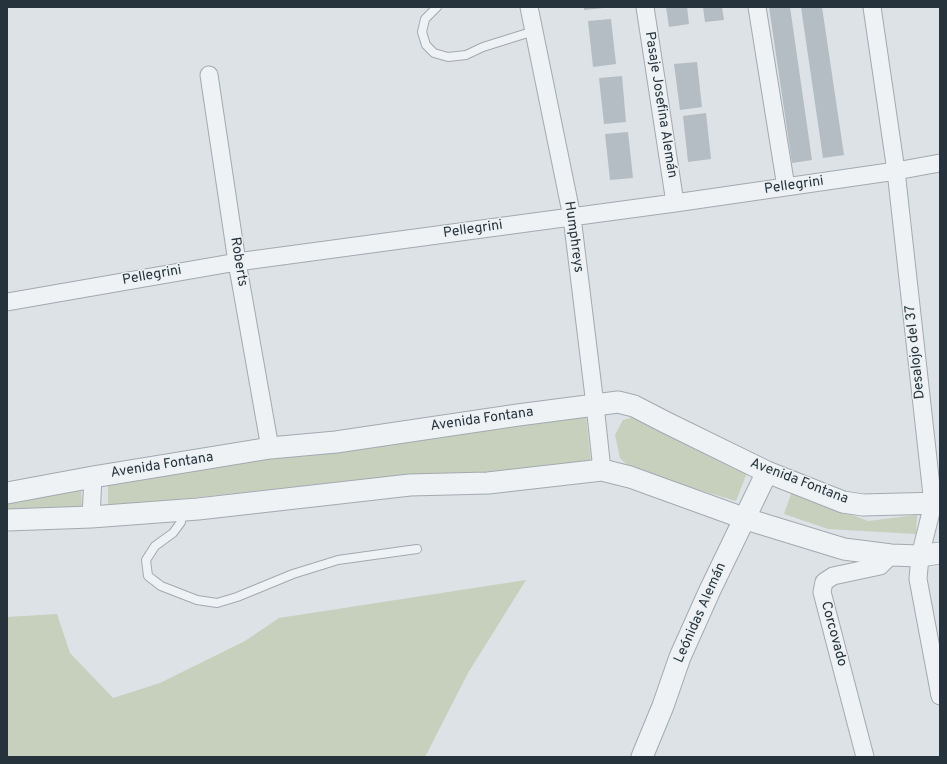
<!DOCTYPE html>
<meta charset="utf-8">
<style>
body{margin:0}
#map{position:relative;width:947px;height:764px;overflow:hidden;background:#dce2e6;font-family:Overpass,sans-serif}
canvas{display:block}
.frame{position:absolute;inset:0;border:8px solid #26333d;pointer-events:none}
</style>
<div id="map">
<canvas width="947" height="764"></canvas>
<div class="frame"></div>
</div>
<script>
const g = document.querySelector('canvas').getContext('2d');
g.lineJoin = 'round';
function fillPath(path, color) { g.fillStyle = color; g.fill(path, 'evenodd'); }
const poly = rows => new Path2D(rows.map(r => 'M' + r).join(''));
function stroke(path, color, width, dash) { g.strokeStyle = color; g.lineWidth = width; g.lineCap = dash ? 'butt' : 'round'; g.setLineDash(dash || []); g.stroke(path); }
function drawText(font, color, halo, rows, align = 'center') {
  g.font = font + ' Overpass,sans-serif'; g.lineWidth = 3; g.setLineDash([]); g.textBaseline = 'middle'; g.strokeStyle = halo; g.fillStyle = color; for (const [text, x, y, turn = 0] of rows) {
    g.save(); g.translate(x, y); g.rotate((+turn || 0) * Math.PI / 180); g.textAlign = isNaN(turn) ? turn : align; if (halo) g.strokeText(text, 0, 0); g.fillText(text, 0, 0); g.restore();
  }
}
fillPath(poly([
 [641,415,748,470,736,501,632,470,620,458,615,435,623,420],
 [586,416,591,462,510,473,366,479,108,507,108,485,268,459],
 [81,486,82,510,7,513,7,498],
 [792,491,868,521,917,515,916,534,828,529,784,514],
 [526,580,468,673,425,757,7,757,7,617,57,614,70,653,113,698,160,683,245,641,279,618]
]), '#c6d0bd');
fillPath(poly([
 [584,7,604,7,604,8,584,10],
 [666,7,687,7,689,24,669,27],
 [703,7,722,7,724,20,705,22],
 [769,7,790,7,812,160,792,163],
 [801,7,822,7,844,155,823,158],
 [611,19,616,64,593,67,588,21],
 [697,62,702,107,680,110,674,64],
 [622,76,626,122,604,124,599,78],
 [706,113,711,159,688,162,683,116],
 [628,132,633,178,610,180,605,134]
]), '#b4bdc3');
const service = poly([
 [437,7,425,19,422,32,426,45,434,53,448,57,466,55,483,47,534,31],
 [182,511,181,522,173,533,155,546,146,560,148,576,161,586,197,600,217,603,237,597,293,574,338,560,417,549]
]);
const minor = poly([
 [529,7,572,217,595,405,602,470],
 [645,7,675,203],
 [757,7,786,187],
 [872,7,896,171,933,504,920,556,918,579,940,696],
 [209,75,237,262,270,448],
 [7,302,237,262,675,203,896,171,940,163],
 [91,517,93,477],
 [865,757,822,592,824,582,833,576,880,566,891,555]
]);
const tertiary = poly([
 [7,493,93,477,270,448,336,442,518,415,618,402,634,406,667,423,767,472,843,502,863,505,940,503],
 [7,520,91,517,198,509,410,485,488,483,602,470,630,477,746,519,844,549,891,555,920,556,940,553],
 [642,757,663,706,680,657,710,590,767,472]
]);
stroke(service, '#a2aab0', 10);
stroke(minor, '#a2aab0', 19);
stroke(tertiary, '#a2aab0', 23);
stroke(service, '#eff2f5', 8);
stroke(minor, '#eff2f5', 17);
stroke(tertiary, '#eff2f5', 21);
drawText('14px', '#26333d', '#ecf1f4', [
 ["Pasaje Josefina Alemán",660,105,81],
 ["Pellegrini",794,186,-8],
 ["Pellegrini",473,230,-8],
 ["Humphreys",573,237,82],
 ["Roberts",238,262,81],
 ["Pellegrini",152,276,-10],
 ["Desalojo del 37",916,352,-96],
 ["Avenida Fontana",482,420,-8],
 ["Avenida Fontana",162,466,-9],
 ["Avenida Fontana",799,482,21],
 ["Leónidas Alemán",701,613,-66],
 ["Corcovado",833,634,75]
]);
</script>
